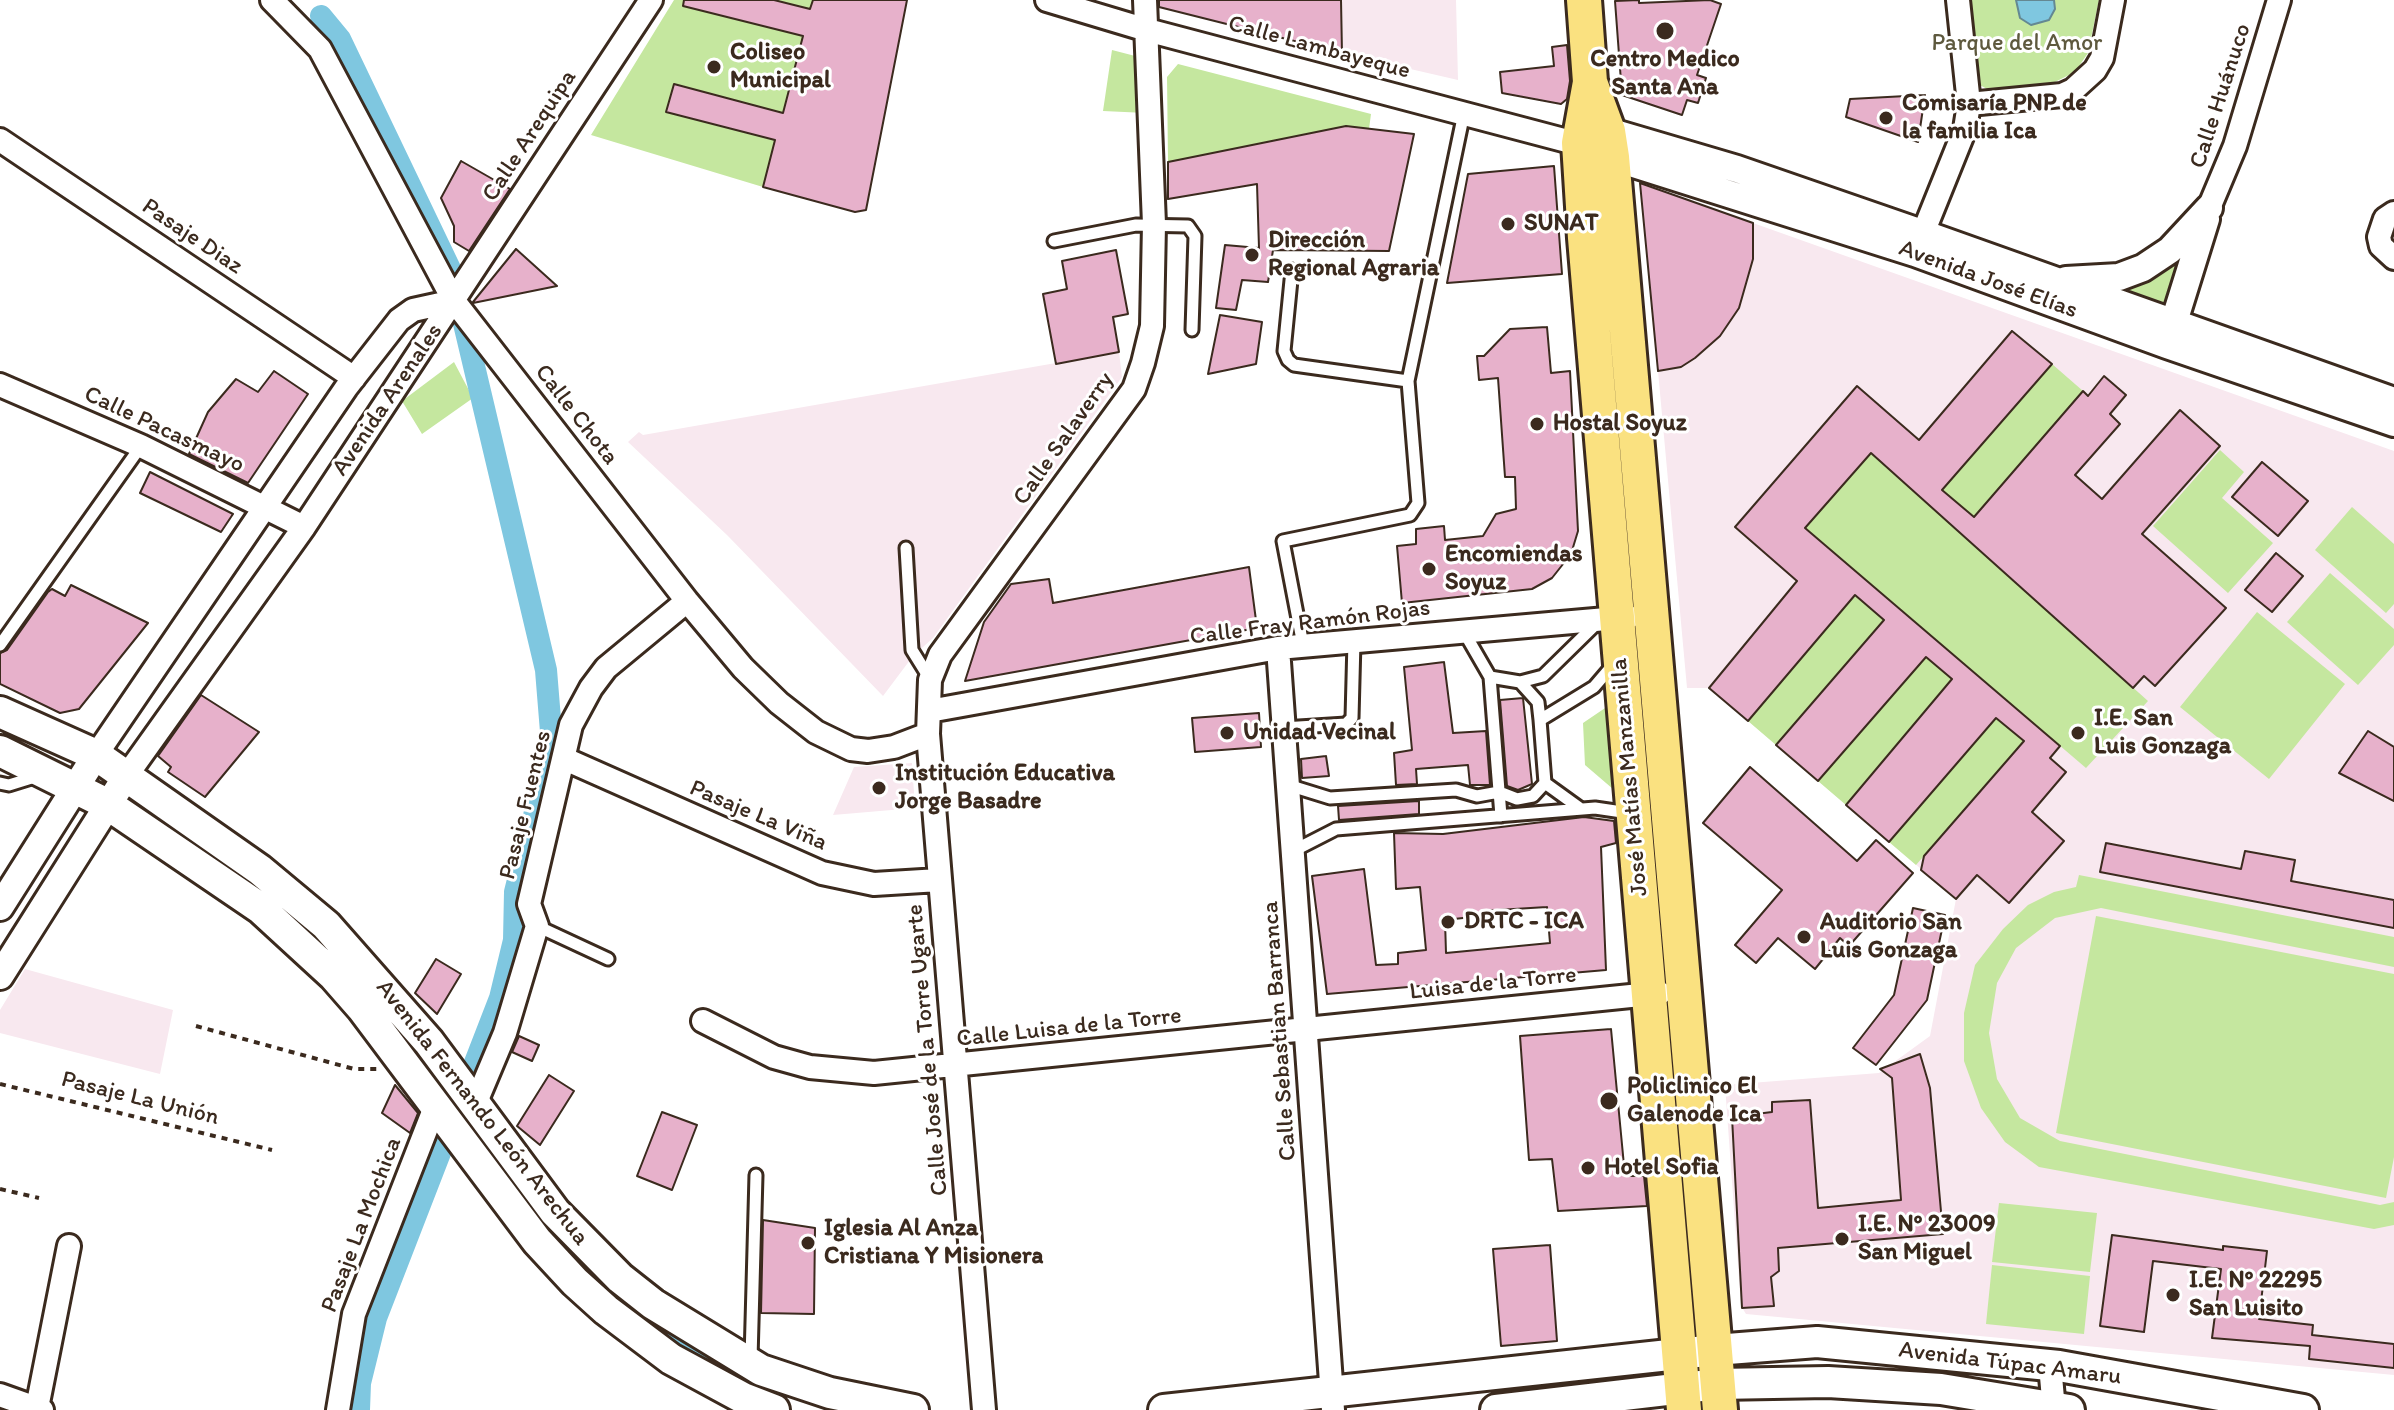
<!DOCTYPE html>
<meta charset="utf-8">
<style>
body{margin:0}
canvas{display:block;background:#fff}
</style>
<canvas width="2394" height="1410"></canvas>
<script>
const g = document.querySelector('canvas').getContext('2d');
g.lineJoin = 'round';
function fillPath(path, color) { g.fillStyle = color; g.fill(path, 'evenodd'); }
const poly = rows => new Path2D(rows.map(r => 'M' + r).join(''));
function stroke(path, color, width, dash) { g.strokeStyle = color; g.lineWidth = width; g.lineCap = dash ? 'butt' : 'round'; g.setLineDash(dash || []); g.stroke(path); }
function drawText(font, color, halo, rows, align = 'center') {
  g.font = font + ' Itim,sans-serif'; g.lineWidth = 6; g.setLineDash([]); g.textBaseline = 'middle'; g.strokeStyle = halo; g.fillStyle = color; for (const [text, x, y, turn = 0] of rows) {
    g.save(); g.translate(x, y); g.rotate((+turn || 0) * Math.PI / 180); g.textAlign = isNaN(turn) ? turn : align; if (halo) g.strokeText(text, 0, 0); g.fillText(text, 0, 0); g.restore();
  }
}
fillPath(poly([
 [1341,0,1456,0,1458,80,1341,53],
 [1753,223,2394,451,2394,1375,1746,1314,1741,1306,1725,1085,1879,1073,1930,1036,1956,899,1710,688,1687,688,1658,371,1681,367,1695,358,1720,336,1739,308,1753,259],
 [1119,352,1122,377,933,638,913,656,883,696,727,535,628,442,639,432,643,435],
 [912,763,915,808,833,815,854,767],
 [25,969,173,1010,160,1074,0,1033,0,1010]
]), '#f8e8ef');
fillPath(poly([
 [674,0,813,0,763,187,591,135],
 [1965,0,2099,0,2088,53,2075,72,2053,83,1991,91,1974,82],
 [1112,50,1139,57,1146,113,1103,111],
 [1178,64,1371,114,1369,129,1346,126,1168,162,1167,77],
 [2178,258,2182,258,2166,310,2119,292,2143,283],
 [454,362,473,398,422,434,402,401],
 [2052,364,2083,391,1974,517,1942,490],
 [2220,450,2244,472,2222,498,2273,543,2228,593,2153,526],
 [1871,453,2148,701,2086,768,1805,528],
 [2352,507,2394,544,2394,604,2386,613,2315,550],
 [2330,573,2394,629,2394,645,2358,685,2287,622],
 [1855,595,1884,620,1776,745,1748,721],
 [2257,612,2345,684,2269,779,2180,707],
 [1926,657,1952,679,1846,805,1818,781],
 [1611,704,1620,795,1585,765,1583,723],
 [1996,718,2024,741,1916,865,1889,842],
 [2079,875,2394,937,2394,967,2101,908,2055,918,2016,948,1997,983,1989,1033,1997,1079,2020,1118,2060,1141,2380,1205,2394,1202,2394,1225,2374,1229,2039,1167,2005,1142,1981,1108,1964,1061,1964,1013,1975,965,2003,929,2028,905,2054,892,2076,887],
 [2096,916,2394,974,2394,1157,2386,1198,2056,1133],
 [1999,1203,2097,1213,2090,1272,1992,1262],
 [1992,1265,2090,1276,2084,1334,1986,1324]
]), '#c5e79f');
const water = poly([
 [2016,0,2054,0,2055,9,2049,20,2031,25,2020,18,2016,0]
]);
fillPath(water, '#7fc7e0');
stroke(water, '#648892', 2);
stroke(poly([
 [321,16,340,39,452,273,546,670,552,744,515,892,514,940,500,998,376,1318,360,1383,359,1410],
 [634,1306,694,1349,751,1378]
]), '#7fc7e0', 22);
const building = poly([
 [684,0,774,0,810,9,813,0,907,0,866,210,855,212,763,187,775,140,666,112,674,84,783,113,803,36,683,6,684,0],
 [1159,0,1341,0,1342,53,1159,7,1159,0],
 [1639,0,1639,3,1710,0,1721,4,1697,75,1706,78,1698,103,1687,100,1682,115,1622,95,1615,1,1639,0],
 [1567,45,1570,81,1567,99,1561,104,1502,93,1500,72,1554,66,1552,47,1567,45],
 [1925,95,1918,142,1846,117,1850,99,1925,95],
 [1346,126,1414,134,1389,251,1273,250,1268,282,1242,280,1236,310,1216,308,1225,245,1259,248,1257,184,1168,199,1168,162,1346,126],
 [461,161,510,189,469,251,454,242,454,226,441,198,461,161],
 [1554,166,1562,274,1447,283,1468,174,1554,166],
 [1640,183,1753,223,1753,259,1739,308,1720,336,1695,358,1681,367,1658,371,1640,183],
 [516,249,557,286,473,303,473,302,516,249],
 [1116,250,1128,314,1113,317,1119,352,1056,364,1043,294,1067,289,1062,261,1116,250],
 [1220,315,1262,322,1256,364,1208,374,1220,315],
 [1547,327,1551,373,1570,371,1578,531,1571,554,1552,578,1532,589,1402,603,1397,546,1416,544,1416,529,1444,526,1445,540,1483,536,1496,514,1516,509,1515,477,1505,477,1498,378,1479,380,1477,356,1484,356,1510,329,1547,327],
 [2012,331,2052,364,1942,490,1974,517,2083,391,2088,396,2104,376,2126,395,2110,414,2120,424,2075,475,2102,499,2180,410,2220,446,2142,534,2226,608,2155,686,2144,676,2133,688,1871,453,1805,528,2060,746,2050,758,2066,772,2032,812,2064,841,2009,903,1977,875,1956,899,1921,870,1924,856,2024,741,1996,718,1889,842,1846,805,1952,679,1926,657,1818,781,1776,745,1884,620,1855,595,1748,721,1709,688,1797,581,1735,527,1857,386,1919,440,2012,331],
 [274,371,308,394,248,483,189,454,208,412,236,379,258,392,274,371],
 [2262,462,2308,501,2278,536,2232,497,2262,462],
 [150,472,233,514,221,532,140,493,150,472],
 [2276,553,2303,576,2272,612,2245,590,2276,553],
 [1249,567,1257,628,965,681,984,622,1011,584,1049,579,1053,603,1249,567],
 [71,585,148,623,79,709,60,713,0,684,0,653,7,650,48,592,52,589,65,596,71,585],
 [1444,662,1453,733,1486,731,1490,785,1470,785,1468,765,1416,769,1417,784,1396,785,1394,753,1412,750,1404,667,1444,662],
 [201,695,259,732,205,797,168,772,171,767,158,756,201,695],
 [1523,698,1532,784,1518,790,1507,786,1500,700,1523,698],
 [1259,713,1261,747,1195,752,1192,718,1259,713],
 [2368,731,2394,747,2394,801,2339,773,2368,731],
 [1326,756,1329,776,1302,778,1301,759,1326,756],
 [1750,767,1857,861,1876,840,1913,873,1849,946,1840,938,1815,969,1778,938,1756,963,1735,945,1782,890,1703,823,1750,767],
 [1419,801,1419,814,1339,820,1338,806,1419,801],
 [1584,817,1614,821,1616,843,1601,847,1606,970,1327,994,1312,876,1364,869,1376,965,1398,964,1398,953,1426,950,1420,887,1396,889,1394,833,1443,834,1584,817],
 [1547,907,1550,943,1446,953,1445,920,1481,916,1481,911,1547,907],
 [2106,843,2241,869,2245,851,2295,860,2291,881,2394,900,2394,928,2100,872,2106,843],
 [1913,908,1945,915,1927,1000,1876,1065,1853,1048,1894,995,1913,908],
 [436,959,461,974,437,1014,415,993,436,959],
 [1611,1029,1625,1176,1644,1176,1647,1206,1558,1211,1552,1159,1529,1160,1520,1036,1611,1029],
 [519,1036,539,1045,532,1061,512,1052,519,1036],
 [1920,1054,1930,1088,1943,1234,1778,1248,1779,1271,1771,1277,1774,1306,1742,1308,1732,1117,1772,1112,1772,1102,1810,1100,1818,1208,1901,1200,1892,1078,1880,1069,1920,1054],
 [549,1075,574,1091,540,1145,517,1126,549,1075],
 [395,1085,418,1113,410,1133,382,1113,395,1085],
 [662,1112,697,1125,672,1190,637,1176,662,1112],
 [763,1220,815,1228,814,1314,761,1313,763,1220],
 [2112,1235,2223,1250,2223,1246,2267,1251,2259,1319,2313,1325,2312,1335,2394,1344,2394,1368,2309,1359,2310,1346,2212,1338,2221,1269,2153,1261,2144,1332,2100,1326,2112,1235],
 [1550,1245,1557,1341,1501,1346,1493,1249,1550,1245]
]);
fillPath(building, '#e7b1cb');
stroke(building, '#3b2a1e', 2);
const service = poly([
 [1054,241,1136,225,1188,226,1195,236,1192,330],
 [1292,270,1284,351,1288,360,1294,365,1408,381],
 [906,548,912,650,930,679],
 [1464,632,1490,677,1501,816],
 [0,645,141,446],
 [1303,645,1283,541,1410,515,1418,503,1408,381,1464,113],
 [1490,677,1520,682,1538,702,1540,720],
 [1520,682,1543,676,1597,623],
 [1283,728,1346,724,1352,718,1354,641],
 [0,783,9,785,38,776],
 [1288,785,1330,798,1456,790,1477,796,1499,792,1517,799,1533,796,1545,783],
 [1581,809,1545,783,1540,720,1594,687,1612,666],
 [1293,851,1336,829,1595,808,1629,813],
 [537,926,608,959],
 [751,1359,756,1175]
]);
const minor = poly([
 [272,0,320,49,454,301,687,601,743,668,779,703,816,732,851,749,868,751,894,747,928,734],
 [1047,0,1147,30,1590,147],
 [1969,104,2062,95,2073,90,2095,70,2102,58,2113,0],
 [0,140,354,378],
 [2209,208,2235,146,2279,0],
 [2394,213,2385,219,2379,237,2381,246,2394,258],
 [1917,248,1965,129,1969,104,1958,0],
 [0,385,141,446,304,527],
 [1278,648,1333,1410],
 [929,711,1278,648,1629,617],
 [96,755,346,388,399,320,413,310,454,301],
 [565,759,822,873,874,884,939,880],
 [127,775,304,527,651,0],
 [703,1021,774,1057,810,1067,874,1073,1660,993],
 [476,1102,505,1033,537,926,529,904,571,725,591,688,606,668,687,601],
 [2050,1365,2054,1410],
 [0,1395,42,1410],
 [37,1408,69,1246],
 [338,1410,354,1314,435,1107],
 [984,1410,928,734,930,680,940,655,1134,389,1143,363,1152,326,1154,224,1145,0]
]);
const tertiary = poly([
 [1608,131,1737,169,1922,233,2394,401],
 [1612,157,1915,253,2167,345,2394,423],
 [2066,280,2119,277,2143,268,2170,250,2209,208],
 [2169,338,2206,219],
 [0,907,96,755],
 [0,976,127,775]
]);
const secondary = poly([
 [0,712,96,755,260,870,326,925,429,1042,555,1212,620,1278,653,1304,761,1370,830,1393,913,1410],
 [0,751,107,804,260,908,334,976,362,1008,537,1241,575,1282,606,1310,671,1359,743,1398,774,1410],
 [1164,1410,1715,1350,1817,1342,2059,1366,2303,1410],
 [1496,1410,1718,1384,1828,1382,1941,1389,2069,1410]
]);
const primary = poly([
 [1584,0,1590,82,1579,143,1585,238,1684,1410],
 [1590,82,1608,131,1612,157,1720,1410]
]);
stroke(service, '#3b2a1e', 17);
stroke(minor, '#3b2a1e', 28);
stroke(tertiary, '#3b2a1e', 32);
stroke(secondary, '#3b2a1e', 36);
stroke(primary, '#3b2a1e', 40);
stroke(poly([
 [196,1026,354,1069,378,1069],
 [0,1084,272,1150],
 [0,1189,39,1198]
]), '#3b2a1e', 4, [6, 6]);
stroke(service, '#fff', 11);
stroke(minor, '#fff', 22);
stroke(tertiary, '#fff', 26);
stroke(secondary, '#fff', 30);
stroke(primary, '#fae180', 34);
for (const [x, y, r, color] of [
 [1665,31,10,"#3b2a1e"],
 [714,67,8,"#3b2a1e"],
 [1886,118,8,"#3b2a1e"],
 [1508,224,8,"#3b2a1e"],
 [1252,255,8,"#3b2a1e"],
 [1537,424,8,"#3b2a1e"],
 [1429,569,8,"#3b2a1e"],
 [1227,733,8,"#3b2a1e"],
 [2078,733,8,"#3b2a1e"],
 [879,788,8,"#3b2a1e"],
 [1448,922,8,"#3b2a1e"],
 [1804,937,8,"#3b2a1e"],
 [1609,1101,10,"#3b2a1e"],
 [1588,1168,8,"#3b2a1e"],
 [1842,1239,8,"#3b2a1e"],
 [808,1243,8,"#3b2a1e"],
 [2173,1295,8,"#3b2a1e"]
]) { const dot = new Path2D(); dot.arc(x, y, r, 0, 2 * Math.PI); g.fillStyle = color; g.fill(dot); stroke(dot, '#fff', 3); }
drawText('24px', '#5e593e', '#fff', [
 ["Parque del Amor",2017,44]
]);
drawText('24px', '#3b2a1e', '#fff', [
 ["Calle Lambayeque",1319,48,15],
 ["Calle Huánuco",2221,96,-72],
 ["Calle Arequipa",530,136,-57],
 ["Pasaje Diaz",192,237,34],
 ["Avenida José Elías",1988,280,20],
 ["Avenida Arenales",388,400,-56],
 ["Calle Chota",576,415,52],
 ["Calle Pacasmayo",164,430,25],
 ["Calle Salaverry",1064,439,-55],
 ["Calle Fray Ramón Rojas",1310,623,-7],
 ["José Matías Manzanilla",1630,777,-95],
 ["Pasaje Fuentes",526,805,-76],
 ["Pasaje La Viña",758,816,23],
 ["Luisa de la Torre",1493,984,-6],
 ["Calle Luisa de la Torre",1069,1028,-6],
 ["Calle Sebastian Barranca",1280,1031,-94],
 ["Calle José de la Torre Ugarte",928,1050,-95],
 ["Pasaje La Unión",140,1099,14],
 ["Avenida Fernando León Arechua",482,1113,52],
 ["Pasaje La Mochica",362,1225,-69],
 ["Avenida Túpac Amaru",2010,1364,7]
]);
drawText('bold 24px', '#3b2a1e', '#fff', [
 ["Coliseo",730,53],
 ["Municipal",730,81],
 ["Centro Medico",1665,60,"center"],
 ["Santa Ana",1665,88,"center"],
 ["Comisaría PNP de",1902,104],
 ["la familia Ica",1902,132],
 ["SUNAT",1524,224],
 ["Dirección",1268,241],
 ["Regional Agraria",1268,269],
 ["Hostal Soyuz",1553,424],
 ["Encomiendas",1445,555],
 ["Soyuz",1445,583],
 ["I.E. San",2094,719],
 ["Luis Gonzaga",2094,747],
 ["Unidad Vecinal",1243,733],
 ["Institución Educativa",895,774],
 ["Jorge Basadre",895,802],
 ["DRTC - ICA",1464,922],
 ["Auditorio San",1820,923],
 ["Luis Gonzaga",1820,951],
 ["Policlinico El",1627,1087],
 ["Galenode Ica",1627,1115],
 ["Hotel Sofia",1604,1168],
 ["I.E. Nº 23009",1858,1225],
 ["San Miguel",1858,1253],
 ["Iglesia Al Anza",824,1229],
 ["Cristiana Y Misionera",824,1257],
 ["I.E. Nº 22295",2189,1281],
 ["San Luisito",2189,1309]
], 'left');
</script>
